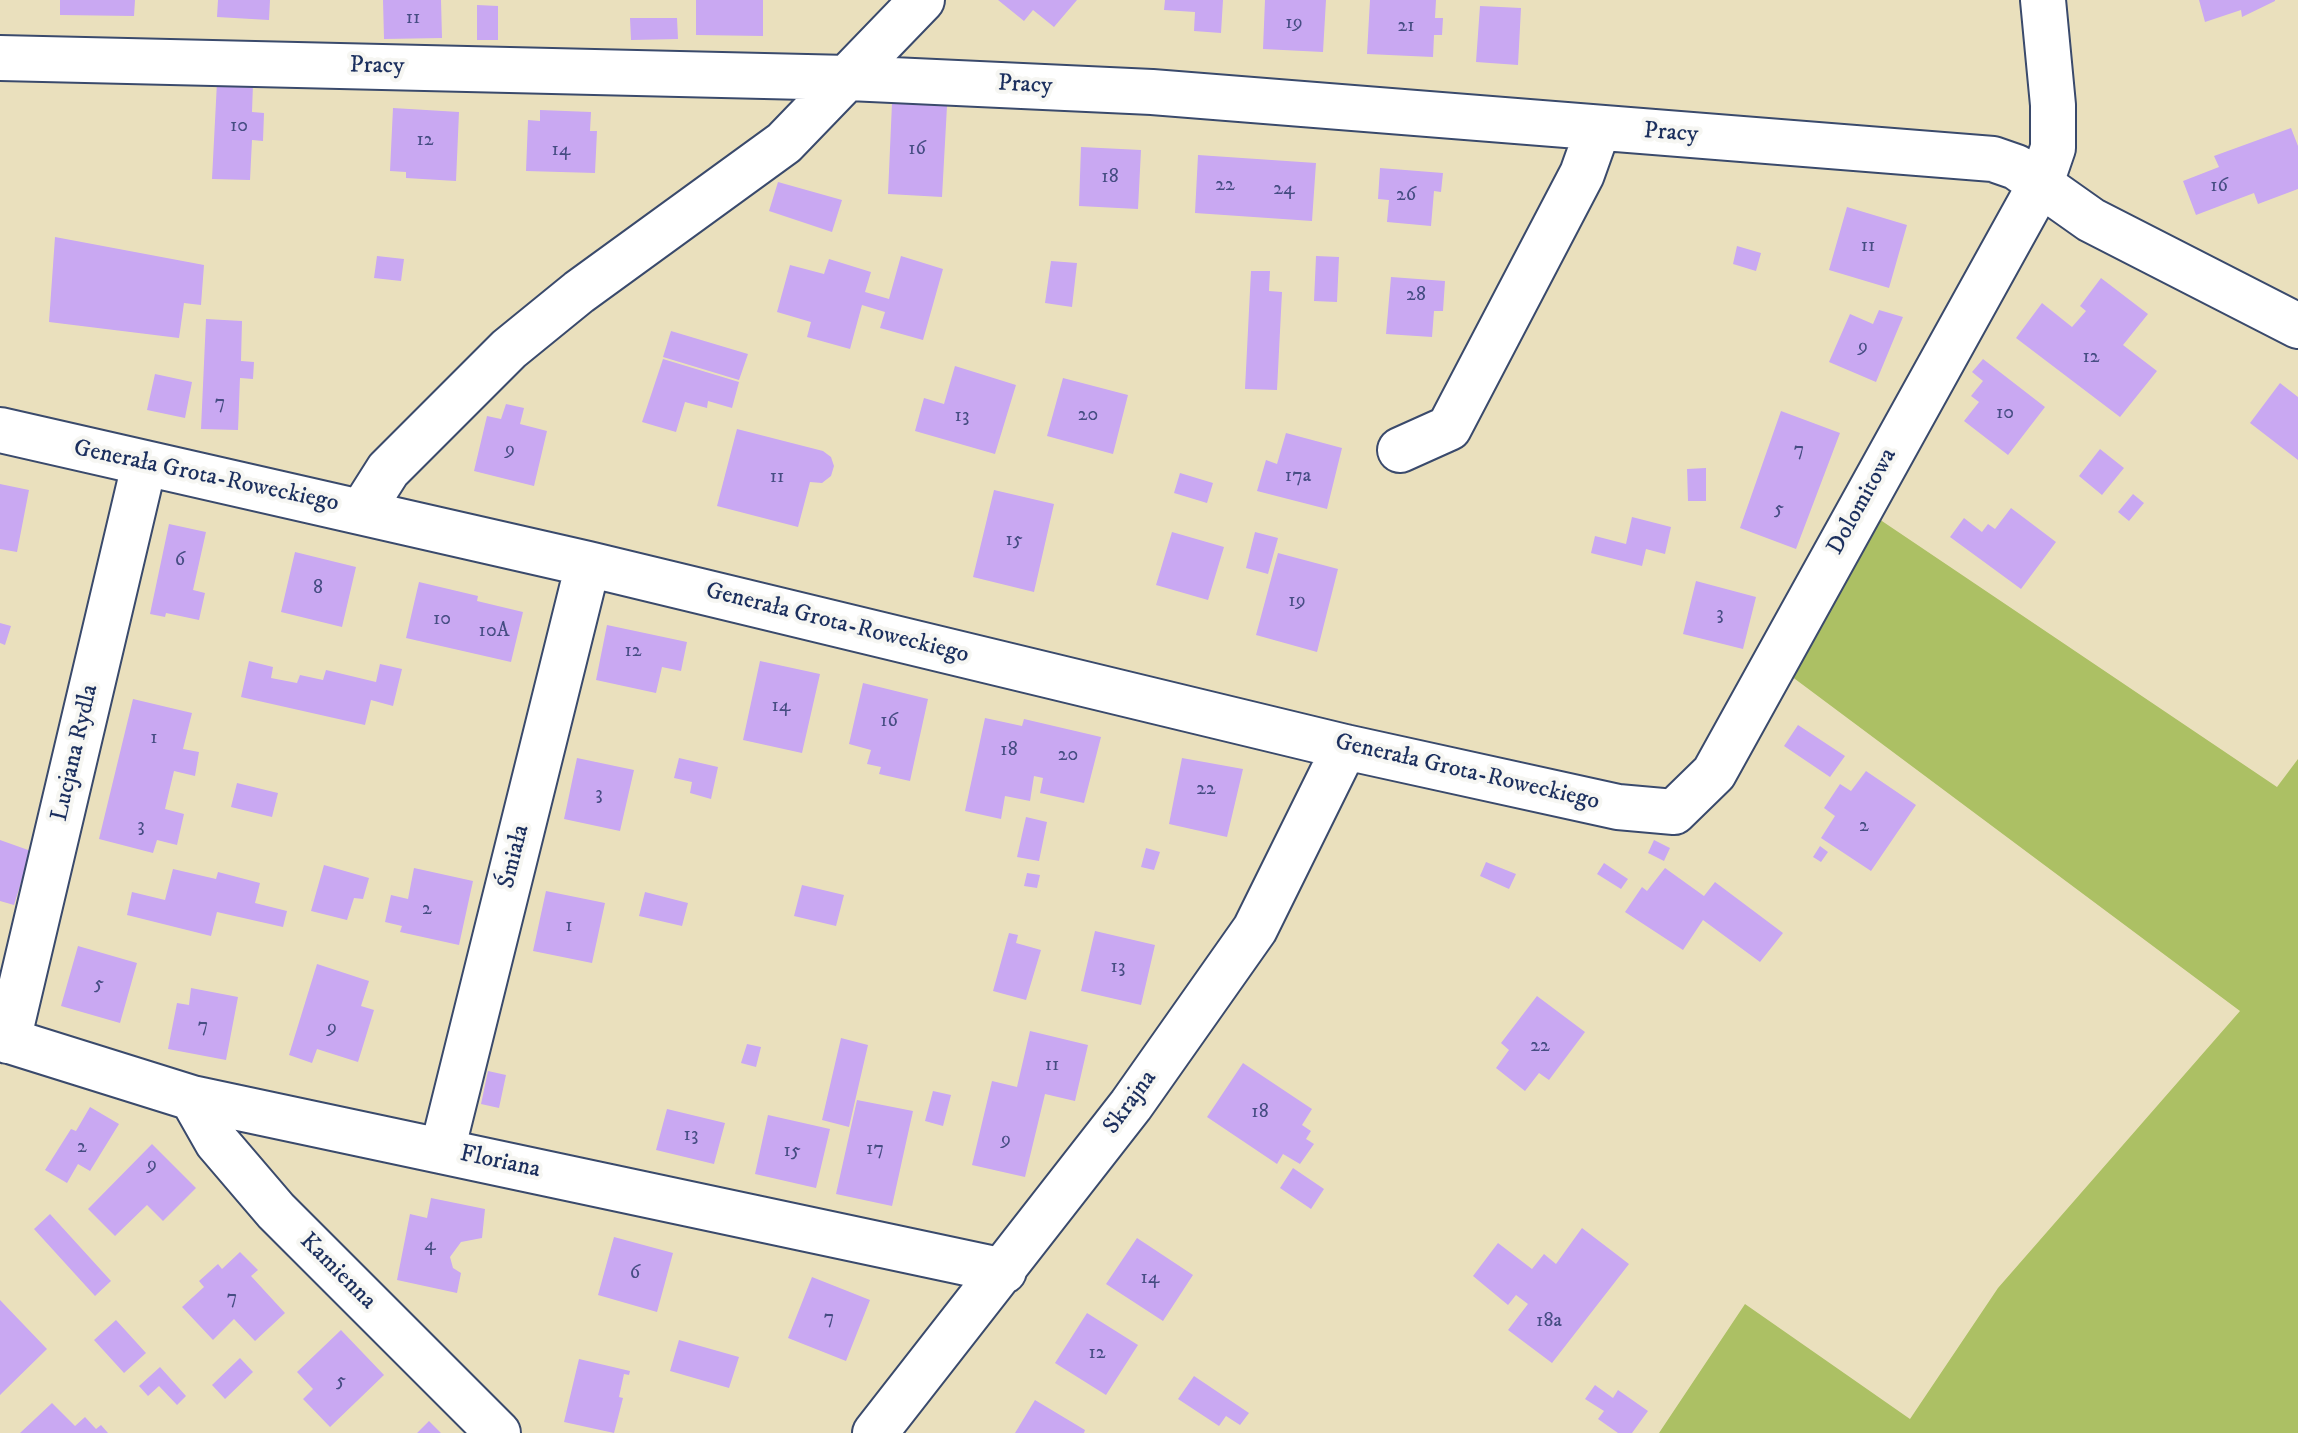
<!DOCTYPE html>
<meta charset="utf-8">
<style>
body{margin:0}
canvas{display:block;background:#eae0bd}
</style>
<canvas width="2298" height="1433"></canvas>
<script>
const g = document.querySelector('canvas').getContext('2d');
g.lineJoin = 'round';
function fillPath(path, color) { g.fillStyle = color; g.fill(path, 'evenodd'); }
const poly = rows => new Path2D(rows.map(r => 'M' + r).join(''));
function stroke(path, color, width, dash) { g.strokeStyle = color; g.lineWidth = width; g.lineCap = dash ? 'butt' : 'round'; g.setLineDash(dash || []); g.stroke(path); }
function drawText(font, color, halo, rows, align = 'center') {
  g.font = font + ' "IM FELL DW Pica",serif'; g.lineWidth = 8; g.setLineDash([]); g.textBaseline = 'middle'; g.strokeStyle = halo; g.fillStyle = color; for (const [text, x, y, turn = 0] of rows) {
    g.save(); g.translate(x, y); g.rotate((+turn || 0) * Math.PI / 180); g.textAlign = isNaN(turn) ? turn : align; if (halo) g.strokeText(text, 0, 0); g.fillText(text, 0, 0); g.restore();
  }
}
fillPath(poly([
 [1873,515,2277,787,2298,759,2298,1433,1659,1433,1745,1304,1910,1419,1998,1288,2240,1011,1787,673]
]), '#acc064');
fillPath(poly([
 [60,0,135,0,134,16,60,15],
 [218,0,270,0,269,20,217,17],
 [383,0,441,0,442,38,384,39],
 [696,0,763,0,763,36,696,35],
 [998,0,1077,0,1054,27,1033,10,1024,21],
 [1165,0,1223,0,1221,33,1194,31,1195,12,1164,10],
 [1265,0,1326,0,1323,52,1263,49],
 [1370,0,1436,0,1435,18,1443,18,1442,35,1434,35,1433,57,1367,54],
 [2199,0,2275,0,2275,1,2242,17,2241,10,2205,22],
 [477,5,498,6,498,40,477,40],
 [1480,6,1521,8,1518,65,1476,62],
 [630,18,677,18,678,39,631,40],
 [217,82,253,84,252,112,264,113,263,141,252,140,250,180,212,179],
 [892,103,947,106,942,197,888,194],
 [393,108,459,112,456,181,406,178,406,172,390,171],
 [540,110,591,112,590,131,597,131,595,173,526,171,528,120,540,121],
 [2291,128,2298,146,2298,189,2258,204,2254,193,2196,215,2183,181,2219,167,2214,156],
 [1081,147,1141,150,1138,209,1079,206],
 [1198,155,1316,163,1312,221,1195,213],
 [1380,168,1443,173,1441,192,1434,191,1431,226,1387,222,1389,200,1378,199],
 [778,182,842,200,832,232,769,211],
 [1847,207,1907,225,1889,288,1829,270],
 [55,237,204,265,201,305,184,303,179,338,49,322],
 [1737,246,1761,253,1756,271,1733,264],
 [377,256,404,259,401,281,374,278],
 [901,256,943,269,923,340,880,328,885,312,862,305,850,349,807,337,811,322,777,312,790,265,824,274,829,259,871,272,865,292,889,299],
 [1316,256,1339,257,1337,302,1314,301],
 [1051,261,1077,263,1072,307,1045,303],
 [1251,271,1270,271,1269,291,1282,292,1277,390,1245,389],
 [1391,277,1445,281,1443,311,1434,311,1432,337,1386,334],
 [2101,278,2148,314,2123,345,2157,371,2120,417,2016,338,2042,303,2072,327,2086,311,2080,306],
 [1879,310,1903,317,1876,382,1829,362,1850,314,1873,324],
 [206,319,242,321,241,361,254,362,253,379,240,378,238,430,201,429],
 [671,331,748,354,739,380,663,357],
 [663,359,739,382,732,408,708,401,707,408,685,402,676,432,642,422],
 [1983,359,2045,407,2008,455,1964,421,1979,402,1971,396,1983,381,1972,372],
 [955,366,1016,385,995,454,915,431,924,398,944,404],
 [155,374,192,382,185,418,147,410],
 [1063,378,1128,395,1113,454,1047,436],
 [2280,383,2298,397,2298,460,2250,423],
 [506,404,524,408,520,424,547,431,534,486,474,471,487,416,501,419],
 [1781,411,1840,433,1796,549,1740,528],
 [737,429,823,451,831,457,834,466,831,476,822,483,810,482,798,527,717,506],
 [1286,433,1342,448,1327,509,1257,491,1266,460,1277,464],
 [2100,449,2124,468,2102,495,2079,476],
 [1706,468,1706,501,1688,501,1687,469],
 [1180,473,1213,483,1207,503,1174,493],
 [0,484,29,490,17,552,0,549],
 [994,490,1054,504,1034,592,973,577],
 [2133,494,2144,503,2129,521,2118,512],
 [2011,508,2056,542,2021,589,1950,537,1964,518,1982,532,1988,524,1995,529],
 [1632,517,1671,527,1665,554,1646,549,1642,566,1591,553,1595,536,1626,544],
 [169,524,206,532,193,590,205,593,199,620,166,613,165,617,150,614],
 [1172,532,1224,547,1208,600,1156,585],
 [1255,532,1278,538,1268,574,1246,568],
 [295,552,356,567,342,627,281,612],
 [1278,553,1338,569,1317,652,1256,635],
 [1696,581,1756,597,1743,649,1683,634],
 [419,582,478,596,477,601,523,612,511,662,406,638],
 [0,623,11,626,5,645,0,643],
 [607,625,687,642,681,671,662,667,656,693,596,680],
 [249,661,273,667,271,678,297,683,300,675,323,680,326,670,376,682,380,664,402,669,393,706,371,700,365,725,241,697],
 [760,661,820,674,802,753,743,740],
 [863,683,928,699,910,781,879,774,881,767,867,764,871,750,849,744],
 [133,699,192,713,183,749,199,752,195,776,174,771,169,792,165,809,184,814,177,845,157,840,153,853,99,839],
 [985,718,1022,726,1024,719,1101,737,1084,803,1040,793,1043,778,1034,776,1030,801,1005,796,1001,819,965,811],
 [1798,725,1845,756,1830,777,1784,746],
 [577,758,634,770,620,831,564,819],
 [679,758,718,767,711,799,690,793,692,782,674,778],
 [1182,758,1243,769,1227,837,1169,824],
 [1866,771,1916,805,1871,871,1821,838,1835,816,1824,808,1840,784,1851,791],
 [237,783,278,793,272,817,231,807],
 [1026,817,1047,822,1039,861,1017,857],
 [0,840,31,851,14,905,0,901],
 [1654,840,1670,848,1664,861,1648,853],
 [1820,846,1828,852,1821,862,1813,857],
 [1146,848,1160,852,1154,870,1141,867],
 [1486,862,1516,874,1509,889,1480,876],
 [1604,863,1628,879,1621,889,1597,874],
 [324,865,369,878,363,899,354,898,347,920,311,911],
 [414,868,473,881,459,945,400,932,402,926,385,922,391,895,408,899],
 [1665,868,1704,896,1715,882,1783,933,1760,962,1703,920,1683,950,1625,912,1642,887,1647,891],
 [173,869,216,879,218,872,260,883,255,903,287,911,283,927,217,912,211,936,127,915,132,892,165,900],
 [1027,873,1040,875,1037,888,1024,886],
 [802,885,844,895,836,926,794,916],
 [546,891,605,903,592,963,533,951],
 [645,892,688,903,682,926,639,916],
 [1095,931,1155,945,1141,1005,1081,991],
 [1009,933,1018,935,1016,943,1041,950,1026,1000,993,991],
 [78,946,137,963,120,1023,61,1006],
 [317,964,369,981,361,1006,374,1010,358,1062,317,1049,312,1063,289,1055],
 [191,988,238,997,226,1060,168,1049,177,1003,189,1005],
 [1537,996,1585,1032,1549,1080,1539,1073,1525,1091,1496,1068,1509,1050,1501,1043],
 [1030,1031,1088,1045,1075,1101,1045,1094,1025,1177,972,1165,992,1081,1017,1087],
 [841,1038,868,1045,849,1127,822,1120],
 [747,1044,761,1047,756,1067,741,1063],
 [1243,1063,1312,1109,1302,1125,1311,1131,1306,1139,1314,1144,1300,1164,1283,1154,1277,1164,1207,1117],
 [488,1071,506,1075,499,1108,481,1104],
 [933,1091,951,1095,943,1126,925,1121],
 [857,1100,913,1111,892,1206,836,1194],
 [90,1107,119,1124,90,1171,78,1164,67,1183,45,1170,71,1129,76,1131],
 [667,1109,725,1123,714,1164,656,1150],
 [768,1115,830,1129,816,1188,755,1174],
 [152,1144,196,1188,163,1221,147,1205,115,1236,88,1209],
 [1293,1168,1324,1189,1311,1209,1280,1188],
 [431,1198,485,1209,482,1238,461,1242,450,1257,453,1268,461,1273,457,1293,397,1280,410,1214,427,1218],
 [50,1214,111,1281,95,1296,34,1229],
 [1582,1228,1629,1264,1552,1363,1508,1330,1528,1304,1516,1295,1508,1305,1473,1276,1498,1243,1532,1269,1544,1254,1556,1264],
 [614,1237,673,1253,657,1312,598,1295],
 [1137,1238,1193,1275,1163,1321,1106,1284],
 [240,1252,258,1270,251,1276,285,1313,255,1341,234,1319,213,1340,182,1307,204,1287,199,1281,218,1264,222,1269],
 [812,1277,870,1300,846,1361,788,1338],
 [0,1300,47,1349,0,1395],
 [1087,1313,1138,1345,1106,1395,1055,1363],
 [116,1320,146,1353,124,1373,94,1340],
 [341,1330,384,1375,330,1427,303,1399,313,1389,297,1372],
 [679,1340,739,1357,729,1388,670,1371],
 [240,1358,253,1372,225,1399,212,1385],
 [579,1359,630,1371,629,1375,624,1374,619,1397,623,1398,614,1433,564,1422],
 [160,1367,186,1396,177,1405,159,1386,148,1396,139,1386],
 [1194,1376,1249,1413,1240,1425,1226,1416,1219,1426,1178,1399],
 [1595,1385,1613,1398,1618,1390,1648,1411,1632,1433,1618,1433,1598,1419,1604,1411,1585,1399],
 [1035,1400,1085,1430,1084,1433,1015,1433],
 [52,1403,75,1426,85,1417,96,1429,101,1425,108,1433,20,1433],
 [429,1421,441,1433,417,1433]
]), '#c9a8f2');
const minor = poly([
 [0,58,849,78,1152,92,1993,159,2016,167,2091,220,2298,326],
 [0,430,588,564,1345,747,1618,807,1674,812,1714,773,2041,183,2053,148,2053,105,2043,0],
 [1400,450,1449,428,1582,174,1598,129],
 [362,511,388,470,509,349,579,292,784,143,922,0],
 [0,1038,192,1098,1004,1271],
 [8,1041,144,465],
 [192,1098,217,1142,276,1211,498,1433],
 [442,1151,588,564],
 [875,1433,1131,1105,1255,929,1345,747]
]);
stroke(minor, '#3a4a6c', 48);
stroke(minor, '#fff', 44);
drawText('20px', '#464d83', null, [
 ["11",413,19],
 ["19",1294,24],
 ["21",1406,27],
 ["10",239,127],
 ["12",425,141],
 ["16",917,150],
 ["14",561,151],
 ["18",1110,178],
 ["22",1225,186],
 ["16",2219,187],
 ["24",1284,190],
 ["26",1406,196],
 ["11",1868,247],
 ["28",1416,296],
 ["9",1863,348],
 ["12",2091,358],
 ["7",220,404],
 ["10",2005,414],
 ["20",1088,416],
 ["13",962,417],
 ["9",510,451],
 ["7",1799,451],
 ["17a",1298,477],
 ["11",777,478],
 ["5",1779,510],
 ["15",1014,541],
 ["6",180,561],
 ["8",318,589],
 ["19",1297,602],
 ["3",1720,615],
 ["10",442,620],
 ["10A",494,632],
 ["12",633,652],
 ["14",781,707],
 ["16",889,722],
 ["1",154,739],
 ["18",1009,751],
 ["20",1068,756],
 ["22",1206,790],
 ["3",599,795],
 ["3",141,827],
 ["2",1864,827],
 ["2",427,910],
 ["1",569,927],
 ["13",1118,968],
 ["5",99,985],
 ["7",203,1027],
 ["9",332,1029],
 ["22",1540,1047],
 ["11",1052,1066],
 ["18",1260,1113],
 ["13",691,1136],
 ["9",1006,1141],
 ["2",82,1148],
 ["17",875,1150],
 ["15",792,1152],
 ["9",152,1166],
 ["4",430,1246],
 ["6",635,1274],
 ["14",1150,1279],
 ["7",232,1299],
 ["7",829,1319],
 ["18a",1549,1322],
 ["12",1097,1354],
 ["5",341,1382]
]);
drawText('24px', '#1b2f5e', '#f6f6f2', [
 ["Pracy",377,67,1],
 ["Pracy",1025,86,3],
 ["Pracy",1671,134,4],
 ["Generała Grota-Roweckiego",206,477,12],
 ["Dolomitowa",1863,502,-61],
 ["Generała Grota-Roweckiego",837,624,14],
 ["Lucjana Rydla",76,753,-77],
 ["Generała Grota-Roweckiego",1467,773,13],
 ["Śmiała",515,857,-76],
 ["Skrajna",1131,1103,-54],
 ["Floriana",500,1163,12],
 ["Kamienna",337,1272,45]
]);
</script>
